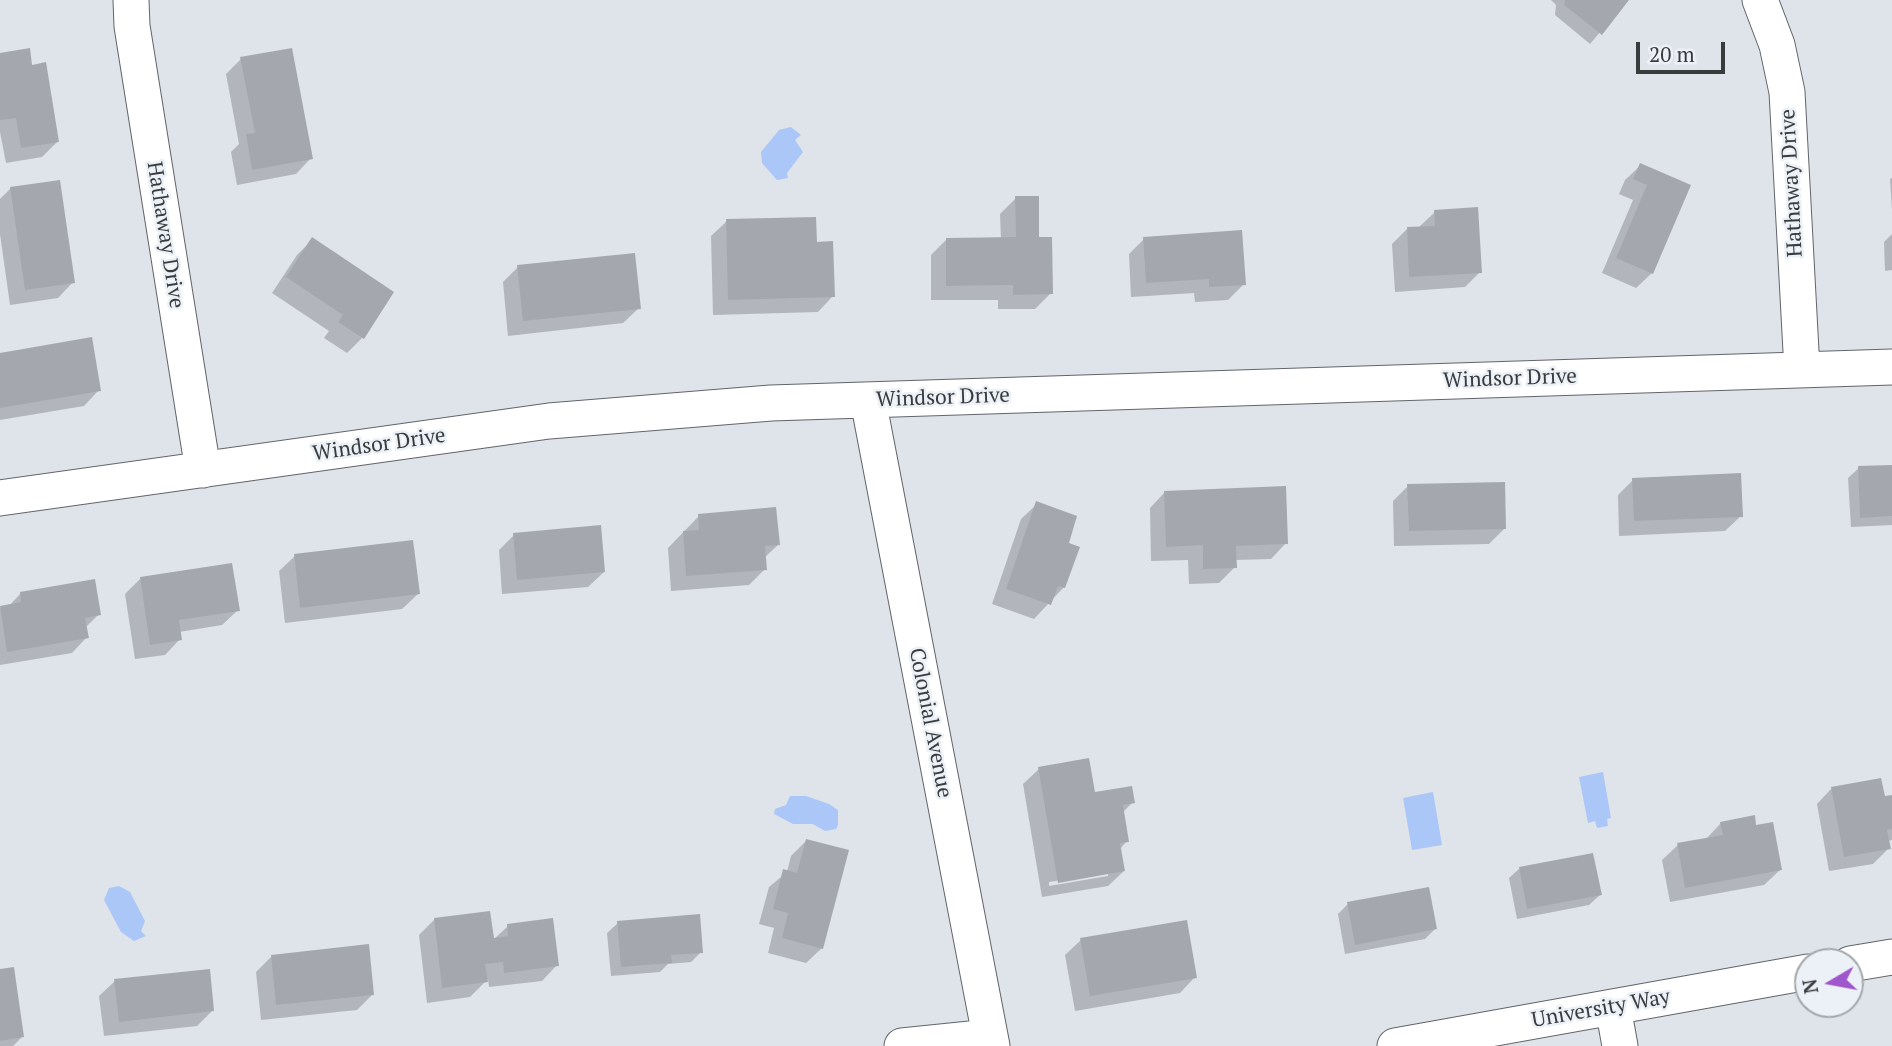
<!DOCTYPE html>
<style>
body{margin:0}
#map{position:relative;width:1892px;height:1046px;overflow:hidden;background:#dfe3ea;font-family:"PT Serif",serif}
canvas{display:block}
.north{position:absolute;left:1794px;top:948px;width:70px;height:70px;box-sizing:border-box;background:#ecf1f7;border:2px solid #a4a8ad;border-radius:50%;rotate:260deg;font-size:19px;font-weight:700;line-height:28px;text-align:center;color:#393b3d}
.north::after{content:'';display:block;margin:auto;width:24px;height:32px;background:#a057cb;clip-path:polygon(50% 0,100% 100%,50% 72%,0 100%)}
.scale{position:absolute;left:1636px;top:42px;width:89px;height:32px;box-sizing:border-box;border:4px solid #393b3d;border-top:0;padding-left:9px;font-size:21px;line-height:24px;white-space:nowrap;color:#393b3d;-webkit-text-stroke:5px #ecf1f7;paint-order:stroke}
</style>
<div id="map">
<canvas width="1892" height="1046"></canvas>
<div class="north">N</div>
<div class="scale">20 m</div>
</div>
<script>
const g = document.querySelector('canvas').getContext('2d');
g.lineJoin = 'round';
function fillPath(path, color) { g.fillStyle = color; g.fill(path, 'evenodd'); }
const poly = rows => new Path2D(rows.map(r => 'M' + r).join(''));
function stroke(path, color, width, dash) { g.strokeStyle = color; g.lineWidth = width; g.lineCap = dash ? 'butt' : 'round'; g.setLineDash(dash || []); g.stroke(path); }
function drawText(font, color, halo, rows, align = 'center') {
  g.font = font + ' "PT Serif",serif'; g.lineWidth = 5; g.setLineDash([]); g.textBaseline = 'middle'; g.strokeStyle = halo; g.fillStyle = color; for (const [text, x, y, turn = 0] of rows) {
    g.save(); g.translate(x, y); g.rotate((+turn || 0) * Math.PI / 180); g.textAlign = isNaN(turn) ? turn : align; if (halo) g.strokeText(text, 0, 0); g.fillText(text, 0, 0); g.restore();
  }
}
fillPath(poly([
 [791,127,801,135,795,140,803,152,787,173,788,178,777,180,762,163,761,152,779,130],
 [1603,772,1611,818,1607,819,1608,826,1597,828,1595,821,1588,823,1579,777],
 [1433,792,1442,845,1412,850,1403,798],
 [790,796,806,796,829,804,838,810,838,825,836,829,825,831,813,824,793,824,774,814,775,809,786,805],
 [119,886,130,892,145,921,141,931,146,936,134,941,121,932,104,900,109,888]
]), '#abc7f7');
fillPath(poly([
 [1551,0,1627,0,1590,44,1555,15,1556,5],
 [0,55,31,67,57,142,42,157,6,163,0,132],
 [241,59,311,158,296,174,237,185,231,152,239,144,226,74],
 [1641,165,1689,186,1652,273,1636,288,1602,273,1633,200,1619,194,1625,180],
 [1892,178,1892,210,1890,179],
 [11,188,73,282,58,298,10,305,0,234,0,199],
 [1016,198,1038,239,1051,293,1035,309,998,309,998,300,931,300,931,255,947,239,1001,239,1000,214],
 [1435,212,1480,272,1465,287,1395,292,1392,244,1407,229,1419,227],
 [727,221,833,296,818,312,713,315,711,236],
 [1892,234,1892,270,1885,271,1884,242],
 [1144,239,1244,284,1228,300,1195,302,1194,293,1131,297,1129,254],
 [312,240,362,338,347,353,324,338,329,331,272,293,297,255],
 [518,267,639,308,623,323,508,336,503,282],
 [0,355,99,390,84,406,0,420],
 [1892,467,1892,525,1851,527,1848,478,1859,468],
 [1633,480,1741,516,1725,531,1619,536,1618,495],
 [1408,486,1505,528,1489,544,1394,546,1393,501],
 [1165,492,1286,543,1271,559,1235,560,1235,567,1219,583,1189,584,1188,560,1151,561,1150,508],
 [1037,504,1066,544,1064,587,1034,619,992,604,1021,519],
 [699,516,778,545,764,558,765,569,749,585,671,591,668,548],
 [514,535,604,572,588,587,502,594,499,550],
 [295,556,418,594,402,609,285,623,279,571],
 [140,579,238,610,222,625,179,632,180,639,165,655,135,659,125,594],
 [20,594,99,614,85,628,87,637,72,653,0,665,0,608,8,607],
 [1039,769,1094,794,1133,802,1122,813,1127,841,1120,849,1124,871,1108,886,1042,897,1023,784],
 [1108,872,1108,876,1049,886,1049,882],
 [1832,788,1883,798,1892,797,1892,840,1888,841,1889,848,1873,864,1829,871,1817,804],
 [1721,823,1755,827,1780,870,1764,885,1670,902,1662,860,1678,845,1706,839],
 [806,841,822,948,806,963,768,953,774,928,759,924,769,887,787,872,791,856],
 [1520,868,1600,895,1589,905,1517,919,1509,878],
 [1348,904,1435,929,1425,939,1345,954,1338,914],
 [435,919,492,941,508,926,557,965,542,981,489,987,488,979,470,997,427,1003,419,935],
 [618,923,701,952,691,962,668,964,660,972,611,976,607,933],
 [1081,940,1195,977,1180,993,1075,1011,1065,955],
 [272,956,373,994,357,1010,261,1020,256,972],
 [0,971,23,1036,13,1046,0,1046],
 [115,981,212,1011,197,1026,104,1036,99,996]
]), '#0003');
fillPath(poly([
 [1565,0,1629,0,1602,35,1564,5],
 [30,48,32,65,46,62,59,142,21,148,16,118,0,120,0,53],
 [292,48,313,159,252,170,246,134,255,133,240,57],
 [1640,163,1691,185,1653,274,1616,258,1647,185,1633,179],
 [60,180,75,283,25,290,10,187],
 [1015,196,1039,196,1039,237,1052,237,1053,294,1013,295,1013,285,946,286,946,238,1016,237],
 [1478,207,1482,273,1409,277,1407,227,1435,226,1434,210],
 [816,217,817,242,833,241,835,297,728,300,726,219],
 [1242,230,1246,285,1209,287,1209,279,1146,283,1143,237],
 [312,237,394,292,364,339,338,322,343,315,286,277],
 [635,253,641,309,523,321,517,265],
 [92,337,101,391,0,408,0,353],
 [1892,465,1892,516,1860,518,1858,466],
 [1741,473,1743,517,1634,521,1632,478],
 [1505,482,1506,529,1409,531,1407,484],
 [1286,486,1288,544,1236,546,1237,568,1203,569,1203,545,1166,547,1164,491],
 [1036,501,1077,516,1069,543,1080,547,1065,588,1058,586,1051,605,1006,589],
 [776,507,780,545,765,546,767,570,686,576,683,531,699,530,698,514],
 [601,525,605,572,517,580,513,533],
 [413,540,420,594,300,608,294,554],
 [232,563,240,611,179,620,182,640,150,645,140,577],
 [95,579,101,615,85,618,89,638,7,652,0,606,21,602,20,592],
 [1089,758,1095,792,1132,786,1135,803,1123,805,1129,842,1120,843,1125,871,1058,883,1038,767],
 [1881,778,1885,796,1892,795,1892,829,1887,830,1891,849,1844,857,1831,787],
 [1755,815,1756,825,1773,822,1782,870,1685,888,1677,843,1723,835,1720,822],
 [806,839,849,850,823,949,782,938,788,913,773,909,783,869,797,873],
 [1593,853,1602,895,1527,909,1519,867],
 [1429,887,1437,929,1355,945,1347,902],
 [490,911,494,938,508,936,507,924,553,918,559,966,504,973,503,962,485,964,488,982,442,988,434,918],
 [700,914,703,953,671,955,672,963,621,967,617,921],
 [1187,920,1197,978,1090,996,1080,938],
 [369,944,374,995,276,1005,271,955],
 [14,967,24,1037,0,1041,0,969],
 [210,969,214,1011,119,1022,114,979]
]), '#a4a8ae');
const street = poly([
 [131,0,132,26,203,470],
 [1760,0,1777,45,1787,92,1802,370],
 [868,400,992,1046],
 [0,498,549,421,771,403,1892,367],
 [1850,964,1892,957],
 [1613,1007,1620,1046],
 [902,1046,990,1037],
 [1395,1046,1808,972]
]);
stroke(street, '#61656b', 37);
stroke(street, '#fff', 35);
drawText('21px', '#393b3d', '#ecf1f7', [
 ["Hathaway Drive",1792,183,-93],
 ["Hathaway Drive",165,235,81],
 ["Windsor Drive",1510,379,-2],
 ["Windsor Drive",943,398,-2],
 ["Windsor Drive",379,445,-8],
 ["Colonial Avenue",930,723,79],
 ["University Way",1601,1009,-10]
]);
</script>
